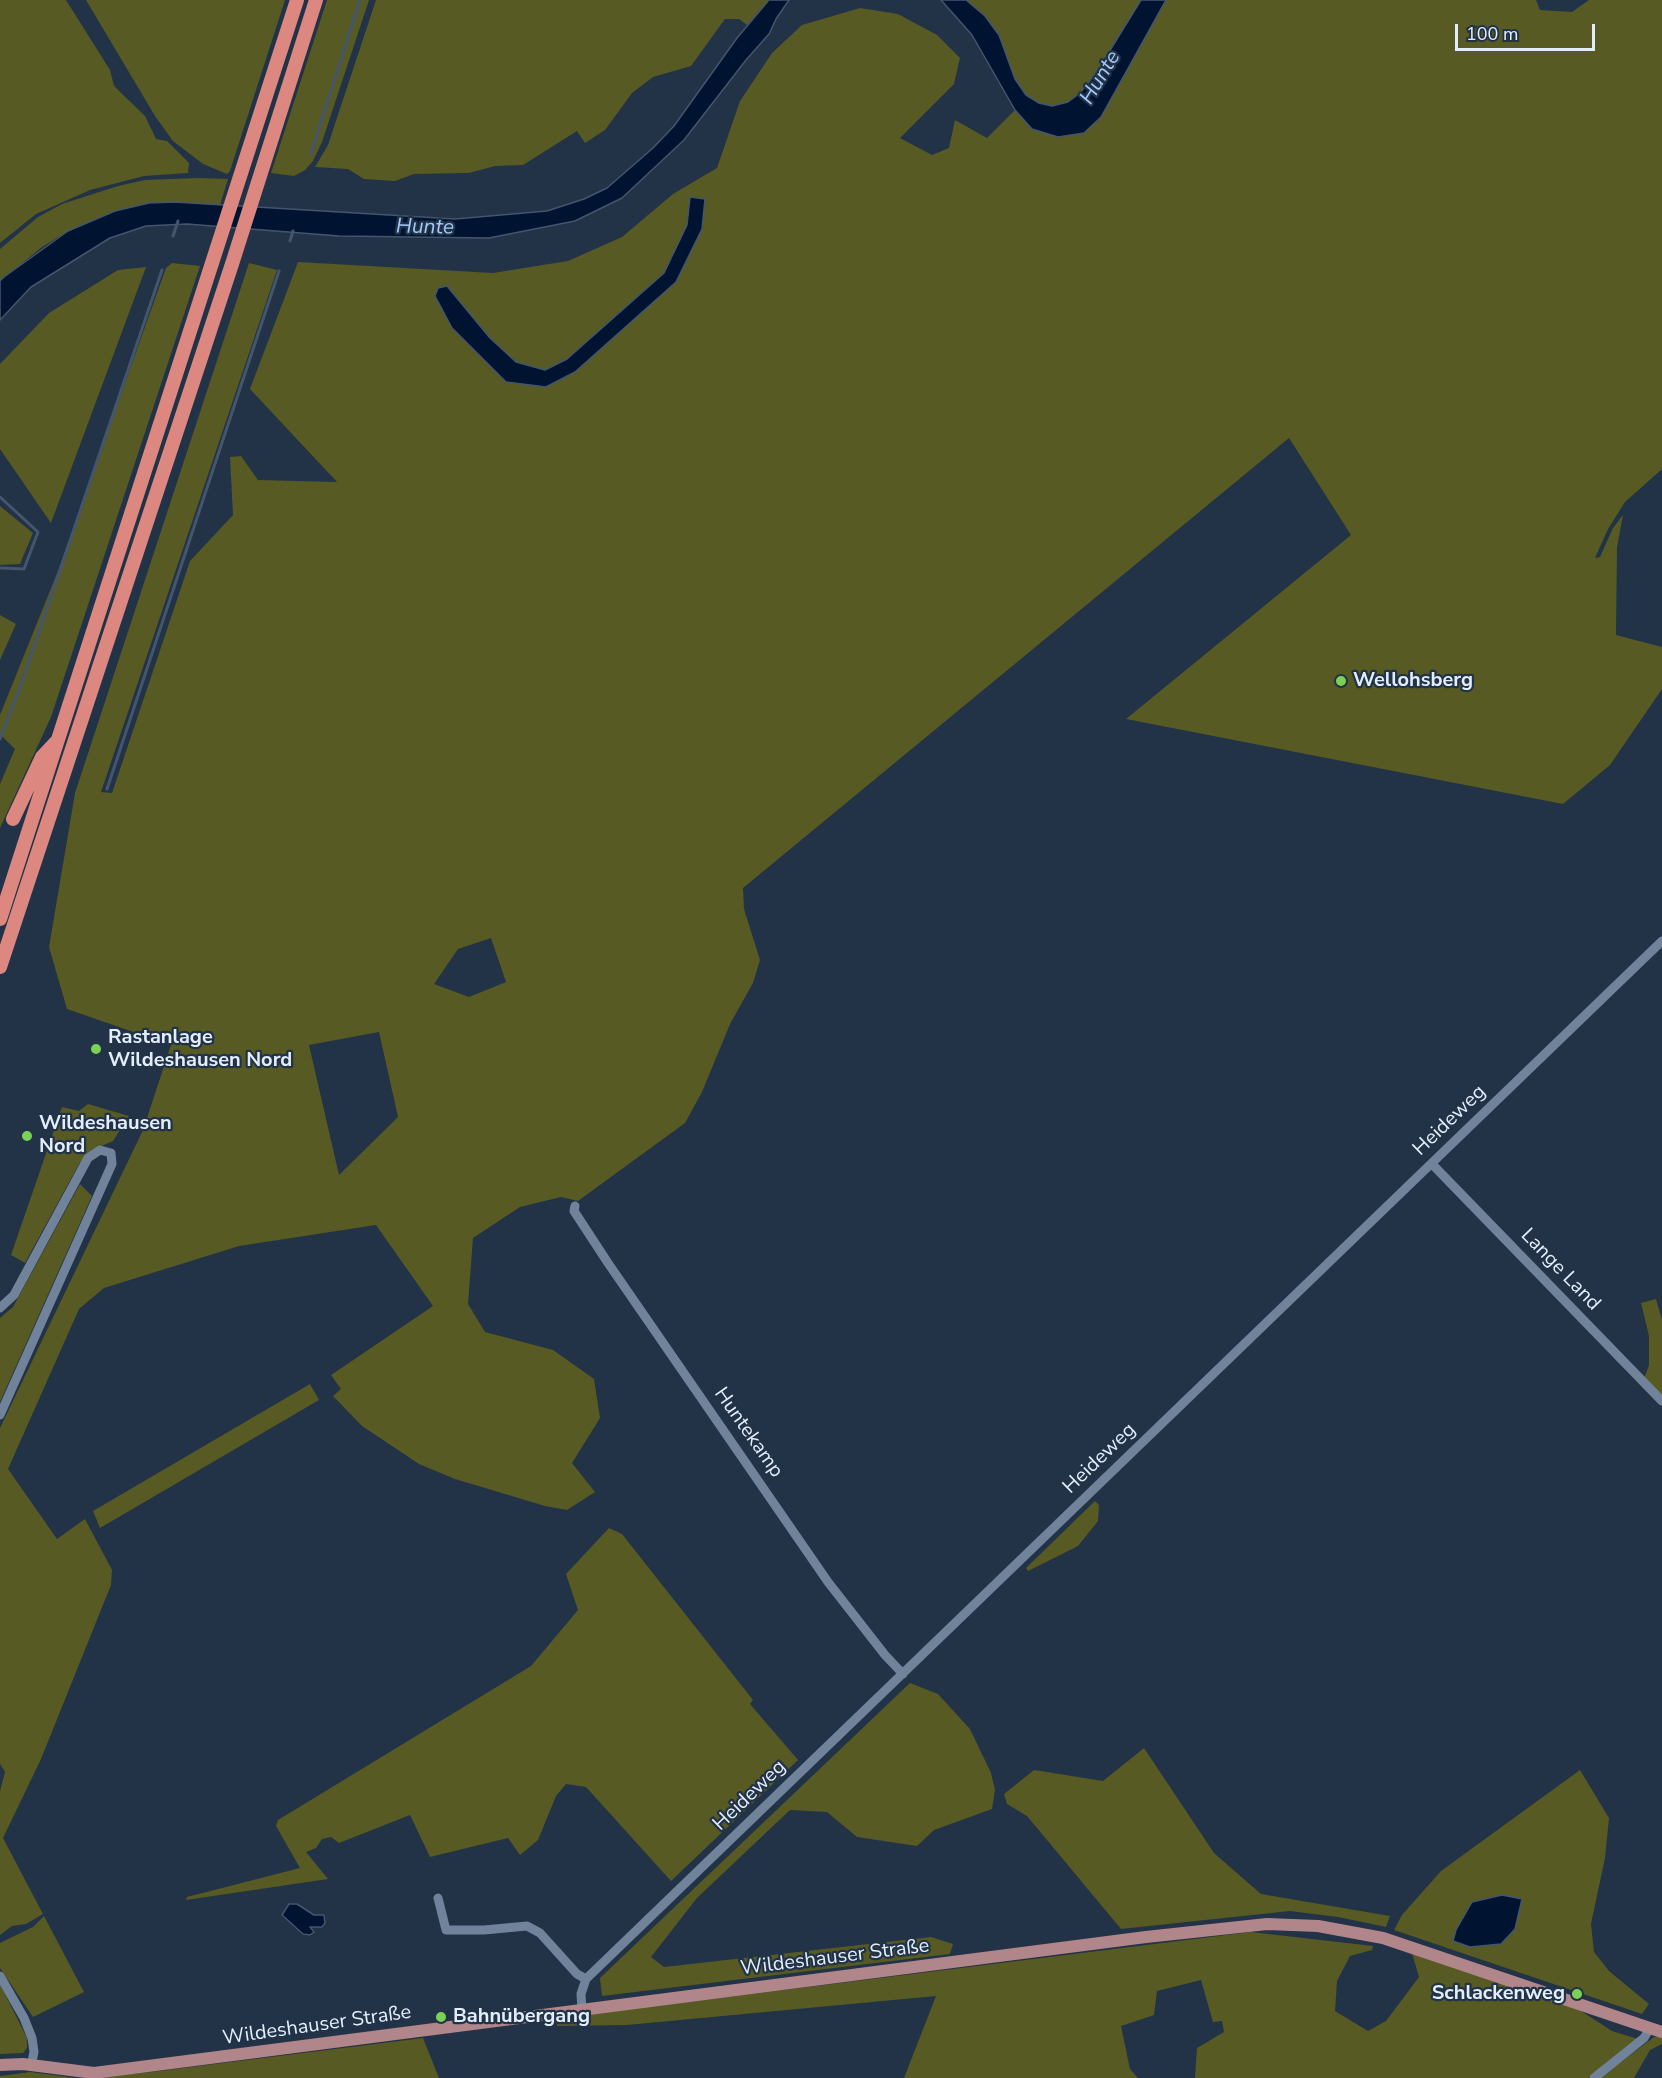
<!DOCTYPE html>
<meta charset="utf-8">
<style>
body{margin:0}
#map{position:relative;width:1662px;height:2078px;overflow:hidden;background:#223247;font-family:"Nunito Sans",sans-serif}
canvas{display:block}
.scale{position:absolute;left:1455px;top:24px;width:140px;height:27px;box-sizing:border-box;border:3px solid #e3eefb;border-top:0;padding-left:8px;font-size:18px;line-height:21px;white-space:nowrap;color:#e3eefb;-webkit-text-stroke:4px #223247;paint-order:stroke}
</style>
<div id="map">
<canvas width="1662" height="2078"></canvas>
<div class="scale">100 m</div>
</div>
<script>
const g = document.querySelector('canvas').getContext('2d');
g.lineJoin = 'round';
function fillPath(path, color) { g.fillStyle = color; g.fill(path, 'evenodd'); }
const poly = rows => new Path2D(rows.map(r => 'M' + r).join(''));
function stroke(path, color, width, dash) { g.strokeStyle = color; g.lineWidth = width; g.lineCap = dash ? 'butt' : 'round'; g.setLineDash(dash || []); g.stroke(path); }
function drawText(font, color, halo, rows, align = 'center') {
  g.font = font + ' "Nunito Sans",sans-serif'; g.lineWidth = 4.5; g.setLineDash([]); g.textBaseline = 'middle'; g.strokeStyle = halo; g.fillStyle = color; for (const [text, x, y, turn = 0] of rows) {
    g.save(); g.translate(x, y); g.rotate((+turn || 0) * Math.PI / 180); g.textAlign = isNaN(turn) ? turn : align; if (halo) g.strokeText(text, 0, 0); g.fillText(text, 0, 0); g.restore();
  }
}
fillPath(poly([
 [0,0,66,0,110,70,114,86,145,116,156,139,167,141,189,163,188,173,144,176,90,190,36,214,0,243],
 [86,0,285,0,230,171,227,174,203,164,173,141,155,116],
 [327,0,369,0,322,142,313,161,305,170,294,176,271,173],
 [376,0,769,0,747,25,739,19,725,19,691,66,653,77,632,93,605,130,585,143,577,131,523,165,495,166,469,173,414,174,395,181,364,179,348,169,315,167,328,145],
 [966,0,1141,0,1096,73,1080,93,1068,102,1052,106,1039,103,1026,95,1015,79,999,35,985,16],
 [1166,0,1536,0,1540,10,1572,12,1589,0,1662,0,1662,469,1625,502,1608,529,1595,558,1600,557,1613,528,1623,515,1617,547,1616,635,1662,647,1662,689,1610,765,1563,804,1126,719,1351,535,1289,438,743,888,744,909,760,960,753,983,730,1024,702,1092,685,1123,578,1201,561,1197,520,1207,473,1238,468,1304,485,1332,553,1350,594,1379,600,1418,572,1463,595,1492,567,1510,545,1506,455,1479,419,1464,362,1426,333,1396,341,1389,331,1375,433,1306,376,1225,239,1246,104,1288,79,1309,8,1469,57,1539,85,1519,112,1570,111,1585,41,1759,3,1838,43,1914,26,1924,12,1926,0,1935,0,1791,5,1772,0,1764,0,1428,143,1130,171,1045,67,1009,49,947,75,793,249,263,277,270,101,792,112,793,190,561,233,515,230,457,241,456,258,480,337,482,250,389,298,262,493,273,568,261,622,237,673,194,717,168,740,101,772,53,802,25,860,8,898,14,937,35,960,58,954,84,900,138,932,155,949,148,955,120,987,138,1015,110,1033,129,1101,117],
 [690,197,701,229,676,282,546,387,506,381,452,328,447,286,490,338,516,362,545,370,567,360,664,273,687,225],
 [491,938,506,982,469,997,434,984,458,949],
 [379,1032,398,1117,339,1175,309,1045],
 [197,178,228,179,220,205,174,202,115,211,68,231,42,247,0,281,0,249,38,217,62,204,118,186,145,180],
 [172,263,200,266,51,717,0,828,0,784,15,749,0,734,0,715,58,571,166,268],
 [146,267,51,523,0,449,0,364,49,313,118,270],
 [0,506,33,533,20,564,0,565],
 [0,615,16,624,0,660],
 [88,1104,129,1116,113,1141,92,1150,79,1164,25,1263,11,1255,62,1107,79,1111],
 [80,1184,92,1196,0,1402,0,1318,13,1307],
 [1656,1299,1662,1320,1662,1397,1644,1379,1649,1365,1649,1336,1641,1303],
 [310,1384,319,1400,100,1528,93,1511],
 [1095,1501,1099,1505,1098,1521,1078,1546,1028,1571,1026,1568],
 [609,1528,622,1534,753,1700,750,1704,798,1760,671,1881,586,1787,566,1784,556,1796,538,1840,520,1855,508,1838,430,1857,410,1815,339,1843,331,1837,322,1839,316,1848,306,1852,328,1879,186,1900,187,1897,300,1868,276,1826,278,1820,531,1666,578,1610,566,1574],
 [910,1683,938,1694,970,1729,991,1773,995,1790,992,1809,934,1830,917,1846,857,1837,827,1812,790,1810,697,1898,651,1957,664,1967,931,1937,953,1944,950,1954,602,1996,600,1978],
 [1144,1748,1214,1853,1261,1894,1390,1916,1386,1927,1338,1917,1290,1911,1121,1929,1027,1816,1007,1804,1004,1794,1034,1770,1103,1781],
 [1580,1770,1609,1818,1605,1858,1591,1924,1594,1952,1609,1971,1649,2004,1642,2014,1394,1930,1402,1915,1441,1871],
 [44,1916,84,1992,33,2017,0,1968,0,1943,33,1927],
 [1251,1932,1373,1946,1372,1950,1350,1956,1337,1981,1335,2011,1368,2031,1386,2021,1419,1977,1412,1953,1578,2009,1612,2031,1638,2039,1588,2078,1195,2078,1197,2048,1224,2032,1222,2021,1213,2022,1201,1980,1157,1991,1154,2015,1121,2026,1130,2069,1138,2078,904,2078,936,1996,627,2025,557,2026,558,2018],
 [0,1984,27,2038,27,2048,23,2053,0,2054],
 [1654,2037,1662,2037,1662,2044,1650,2050,1634,2078,1600,2078],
 [423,2038,439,2078,90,2078,151,2072],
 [30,2072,76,2078,0,2078,0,2076]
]), '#585a23');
const water = poly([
 [769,0,789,0,776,19,769,34,746,60,684,140,622,198,575,221,489,238,339,236,187,224,146,226,110,238,31,287,0,320,0,281,4,277,68,231,115,211,149,203,174,202,455,219,547,211,584,199,607,188,653,148,674,126,737,38,769,0],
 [941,0,966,0,985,16,999,35,1015,79,1026,95,1039,103,1052,106,1068,102,1080,93,1096,73,1141,0,1166,0,1101,117,1084,133,1058,137,1032,129,1015,110,972,35,941,0],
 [690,197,705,199,702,229,676,282,575,372,546,387,506,382,452,328,435,296,438,288,447,286,490,338,516,362,545,370,567,359,664,273,687,225,690,197],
 [1502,1895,1522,1899,1515,1929,1501,1944,1470,1947,1453,1941,1456,1930,1472,1902,1502,1895],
 [289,1904,297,1904,314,1915,324,1915,325,1923,322,1927,310,1927,314,1932,310,1935,303,1934,282,1915,289,1904]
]);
fillPath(water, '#001431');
stroke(water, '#44556e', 1.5);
stroke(poly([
 [311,153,360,0],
 [173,236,178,221],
 [290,241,293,231],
 [0,497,38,532,24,569,0,568],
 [0,739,21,685,162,270],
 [107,789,279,271]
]), '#44556e', 3);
stroke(poly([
 [1432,1164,1662,1401],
 [575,1206,574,1211,608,1263,828,1582,885,1655,903,1674],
 [0,1308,14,1295,88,1158,100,1150,111,1153,112,1164,0,1415],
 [438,1898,446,1930,484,1930,527,1926,540,1933,577,1974,586,1979],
 [0,1976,24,2018,32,2038,34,2052,31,2066],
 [582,2010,581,1994,586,1979,1662,941],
 [1594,2078,1644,2038,1650,2028]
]), '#70839b', 9);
stroke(poly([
 [0,2065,23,2064,94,2073,1146,1937,1267,1924,1318,1926,1383,1938,1662,2032]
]), '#b1868b', 12);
stroke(poly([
 [13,819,42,757,56,742],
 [0,919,297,0],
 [0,967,232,264,316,0]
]), '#dc8881', 14);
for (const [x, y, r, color] of [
 [1341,681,6,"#7bd156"],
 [96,1049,6,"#7bd156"],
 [27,1136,6,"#7bd156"],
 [1577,1994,6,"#7bd156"],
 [441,2017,6,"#7bd156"]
]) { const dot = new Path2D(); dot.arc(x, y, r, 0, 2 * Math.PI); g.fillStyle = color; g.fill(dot); stroke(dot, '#223247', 2); }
drawText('bold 20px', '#e3eefb', '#223247', [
 ["Wellohsberg",1353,681],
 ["Rastanlage",108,1038],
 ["Wildeshausen Nord",108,1061],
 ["Wildeshausen",39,1124],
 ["Nord",39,1147],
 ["Schlackenweg",1565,1994,"right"],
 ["Bahnübergang",453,2017]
], 'left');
drawText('20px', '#e3eefb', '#223247', [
 ["Heideweg",1450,1121,-44],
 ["Lange Land",1560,1270,46],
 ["Huntekamp",748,1433,55],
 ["Heideweg",1100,1459,-44],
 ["Heideweg",750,1796,-44],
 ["Wildeshauser Straße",835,1958,-7],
 ["Wildeshauser Straße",317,2026,-8]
]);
drawText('italic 21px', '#a2c8fb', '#223247', [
 ["Hunte",1101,78,-59],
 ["Hunte",425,228,1]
]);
</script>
